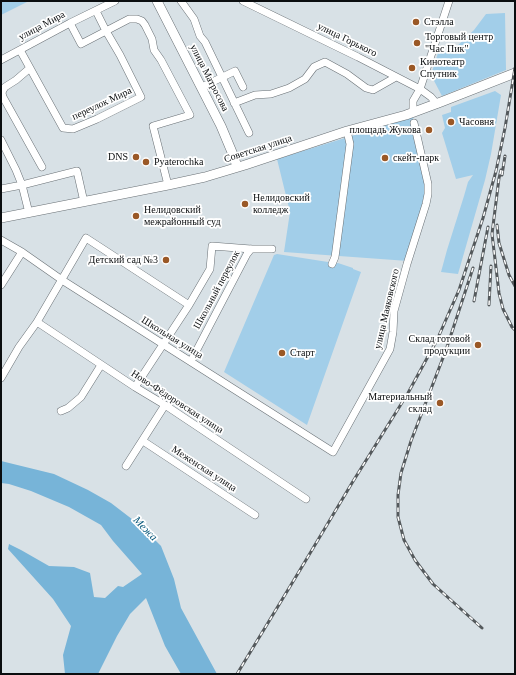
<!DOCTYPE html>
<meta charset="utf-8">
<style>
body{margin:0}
#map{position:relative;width:516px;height:675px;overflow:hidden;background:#d8e1e6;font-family:Georgia,serif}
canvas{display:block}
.frame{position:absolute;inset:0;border:2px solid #0a0d0f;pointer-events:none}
</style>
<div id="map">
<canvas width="516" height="675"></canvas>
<div class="frame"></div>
</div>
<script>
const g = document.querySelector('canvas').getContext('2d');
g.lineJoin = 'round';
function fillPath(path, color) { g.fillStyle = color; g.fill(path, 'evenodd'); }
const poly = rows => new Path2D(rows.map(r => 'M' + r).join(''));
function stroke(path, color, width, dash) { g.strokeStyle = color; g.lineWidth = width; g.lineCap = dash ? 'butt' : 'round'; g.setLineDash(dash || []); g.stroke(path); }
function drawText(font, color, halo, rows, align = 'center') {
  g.font = font + ' Georgia,serif'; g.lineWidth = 3.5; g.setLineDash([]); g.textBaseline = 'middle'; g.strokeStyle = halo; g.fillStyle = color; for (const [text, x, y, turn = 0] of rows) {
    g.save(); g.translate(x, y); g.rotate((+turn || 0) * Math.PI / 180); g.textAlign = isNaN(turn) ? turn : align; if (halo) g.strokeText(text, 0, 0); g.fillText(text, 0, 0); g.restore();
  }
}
fillPath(poly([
 [1,1,29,1,1,15],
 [505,13,506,70,442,96,431,75,438,53,454,49,474,30,486,14],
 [495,91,501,95,491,154,485,180,458,274,441,272,447,250,464,196,468,182,473,175,456,179,442,133,445,128,442,115,451,112,451,107],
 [413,117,426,188,408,261,284,252,290,212,277,159],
 [277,254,328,262,335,264,338,263,353,268,353,269,361,272,307,425,224,372,274,255]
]), '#a2cee9');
fillPath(poly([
 [1,461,54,474,88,490,111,503,141,526,161,546,174,579,181,608,217,674,181,674,165,646,146,598,130,614,117,636,98,674,65,674,63,655,71,626,53,599,8,549,9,544,21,550,49,566,74,567,90,573,94,597,105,598,118,586,123,587,142,574,113,541,101,525,69,507,31,491,9,484,1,483]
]), '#77b4d8');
const minor = poly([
 [181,1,194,19,200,36,205,42,249,133],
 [243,1,358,57,420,89,431,97,437,104],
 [70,23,81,44,129,19,137,19,142,21,145,25,152,39,154,50,161,60,190,115,153,126,168,185],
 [20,50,63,128,73,129,97,119,141,97,120,55,106,31,96,11],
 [1,60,70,23,115,1],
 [30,68,16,80,5,87,3,90,2,93,3,97,42,167],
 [202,87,235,71,243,87],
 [234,103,255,95,271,94,289,88,305,79,314,67,325,62,347,74,366,88,373,90,396,77],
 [413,112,413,101,420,89,449,1],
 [1,140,16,170,22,185,29,213],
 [1,189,22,185,77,171,84,202],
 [1,240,22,252,62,280,333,452,390,349,393,332,394,311,407,264,426,204,428,194,428,184,414,123],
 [332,264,335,257,336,250,350,144,347,131],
 [1,285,22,252],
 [37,322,135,387,165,405,306,499],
 [191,361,247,254,251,249],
 [1,378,19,347,37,322,86,238,189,305],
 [135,387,189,305,210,269,212,246,251,249,272,249],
 [61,411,68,408,81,397,101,365],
 [143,441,255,515],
 [126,466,165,405]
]);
const major = poly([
 [157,1,221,126,234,157,237,167],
 [1,218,168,185,205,177,245,165,347,131,406,115,441,102,515,73]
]);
stroke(minor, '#697075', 8);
stroke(major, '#697075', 10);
stroke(minor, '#fff', 7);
stroke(major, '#fff', 9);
const rail = poly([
 [501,170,499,178,492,234,499,293,503,309,512,327,515,330],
 [502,175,505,156],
 [497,225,499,243,509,275,515,286],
 [473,268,446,350,411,441,401,473,398,495,398,517,404,540,415,560,433,584,482,628],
 [474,301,488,227],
 [489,305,491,266],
 [237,674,300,570,352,483,408,393,437,340,459,290,483,218,496,171,505,128,515,68]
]);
stroke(rail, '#54595c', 3);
stroke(rail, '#fff', 1.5, [4.5]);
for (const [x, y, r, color] of [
 [416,22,4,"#9a5826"],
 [417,43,4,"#9a5826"],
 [412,68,4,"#9a5826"],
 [451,122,4,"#9a5826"],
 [429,130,4,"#9a5826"],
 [136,157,4,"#9a5826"],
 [385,158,4,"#9a5826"],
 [146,162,4,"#9a5826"],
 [245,204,4,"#9a5826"],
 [136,216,4,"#9a5826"],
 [166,260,4,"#9a5826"],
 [478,345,4,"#9a5826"],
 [282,353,4,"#9a5826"],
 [440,403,4,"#9a5826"]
]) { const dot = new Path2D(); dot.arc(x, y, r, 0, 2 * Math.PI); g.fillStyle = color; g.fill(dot); stroke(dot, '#fff', 1.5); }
drawText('10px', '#0a0d0f', '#fff', [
 ["Стэлла",424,22],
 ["Торговый центр",425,37],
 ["\"Час Пик\"",425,49],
 ["Кинотеатр",420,62],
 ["Спутник",420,74],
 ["Часовня",459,122],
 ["площадь Жукова",421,130,"right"],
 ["DNS",128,157,"right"],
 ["скейт-парк",393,158],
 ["Pyaterochka",154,162],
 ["Нелидовский",253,198],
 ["колледж",253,210],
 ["Нелидовский",144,210],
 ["межрайонный суд",144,222],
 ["Детский сад №3",158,260,"right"],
 ["Склад готовой",470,339,"right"],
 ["продукции",470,351,"right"],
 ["Старт",290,353],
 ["Материальный",432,397,"right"],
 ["склад",432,409,"right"]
], 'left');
drawText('10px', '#0a0d0f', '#fff', [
 ["улица Мира",42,26,-28],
 ["улица Горького",347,40,26],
 ["улица Матросова",209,78,63],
 ["переулок Мира",102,104,-25],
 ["Советская улица",258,149,-18],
 ["Школьный переулок",217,290,-62],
 ["улица Маяковского",387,309,-77],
 ["Школьная улица",172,338,32],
 ["Ново-Фёдоровская улица",177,402,33],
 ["Меженская улица",204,469,33]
]);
drawText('italic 11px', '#055679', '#fff', [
 ["Межа",145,529,46]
]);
</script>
